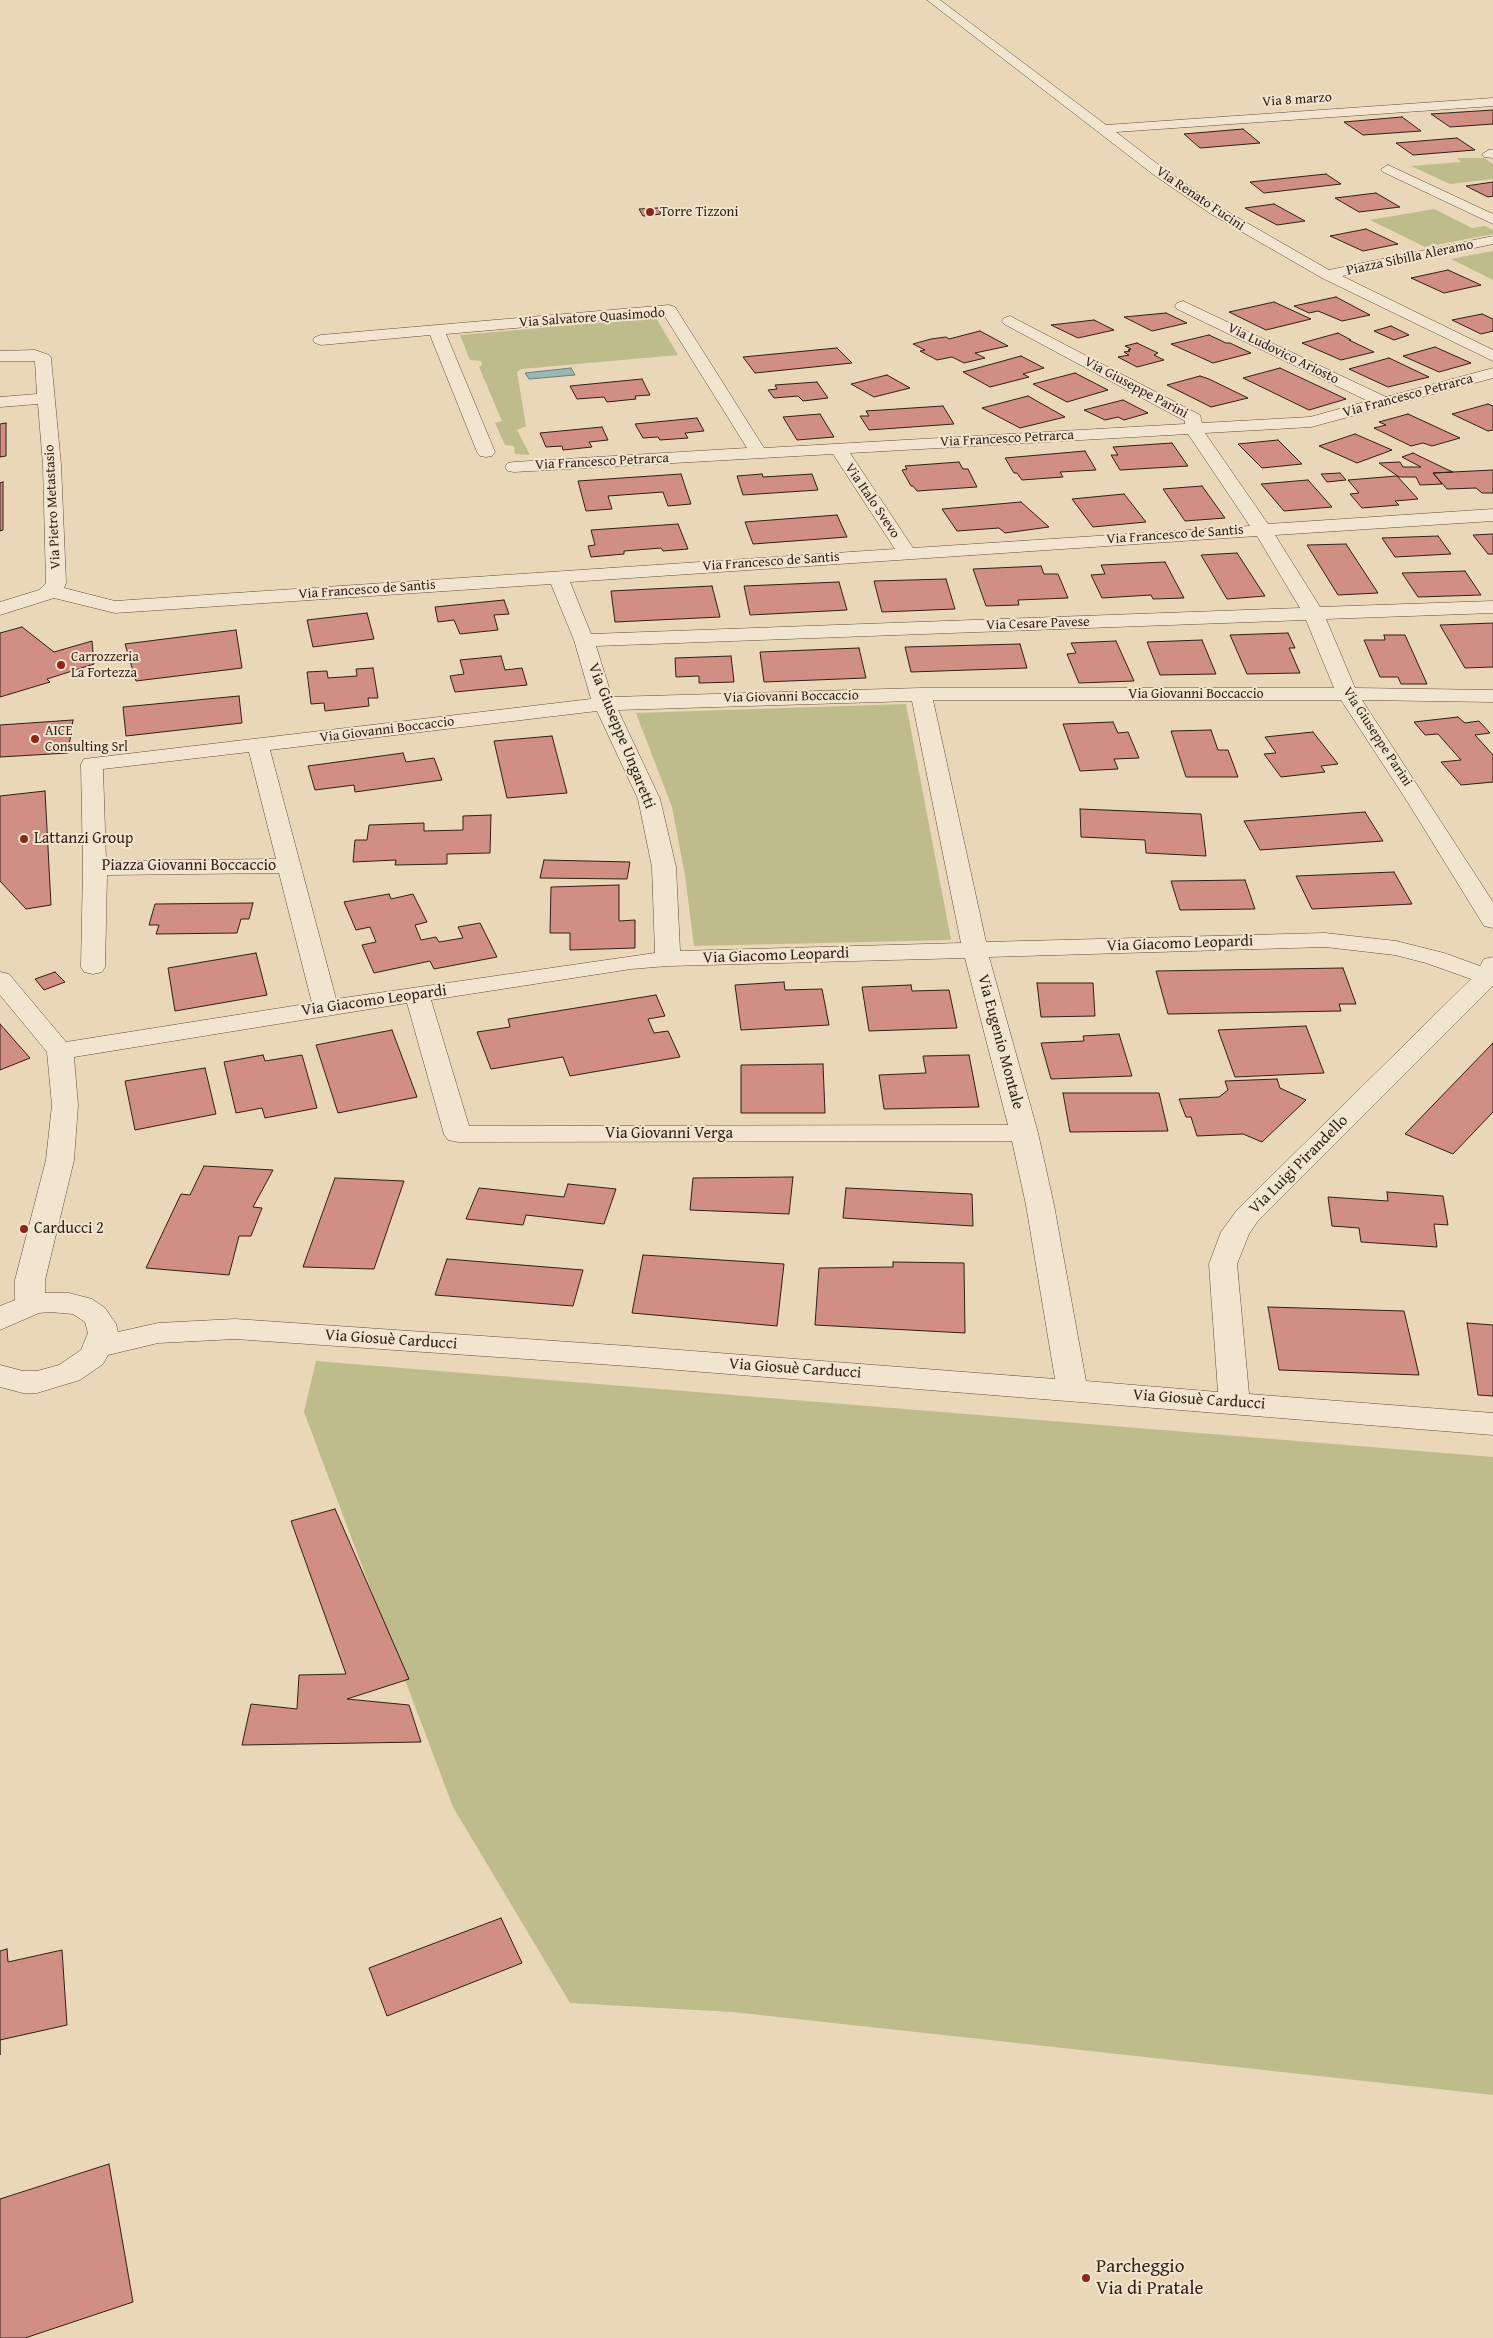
<!DOCTYPE html>
<meta charset="utf-8">
<style>
body{margin:0}
canvas{display:block;background:#e9d7b7}
</style>
<canvas width="1493" height="2338"></canvas>
<script>
const g = document.querySelector('canvas').getContext('2d');
g.lineJoin = 'round';
function fillPath(path, color) { g.fillStyle = color; g.fill(path, 'evenodd'); }
const poly = rows => new Path2D(rows.map(r => 'M' + r).join(''));
function stroke(path, color, width, dash) { g.strokeStyle = color; g.lineWidth = width; g.lineCap = dash ? 'butt' : 'round'; g.setLineDash(dash || []); g.stroke(path); }
function drawText(font, color, halo, rows, align = 'center') {
  g.font = font + ' "Gentium Book Plus",serif'; g.lineWidth = 4; g.setLineDash([]); g.textBaseline = 'middle'; g.strokeStyle = halo; g.fillStyle = color; for (const [text, x, y, turn = 0] of rows) {
    g.save(); g.translate(x, y); g.rotate((+turn || 0) * Math.PI / 180); g.textAlign = isNaN(turn) ? turn : align; if (halo) g.strokeText(text, 0, 0); g.fillText(text, 0, 0); g.restore();
  }
}
fillPath(poly([
 [1457,158,1484,158,1493,164,1493,179,1450,184,1411,166,1461,162],
 [1434,209,1472,228,1485,226,1493,230,1493,234,1425,247,1370,220],
 [1493,251,1493,280,1451,259],
 [656,318,678,355,521,369,517,372,526,426,517,430,530,455,515,454,514,446,505,445,495,423,502,421,479,367,482,365,481,361,470,360,460,335],
 [906,704,951,940,694,946,685,875,672,807,636,713],
 [316,1361,1493,1457,1493,2095,733,2012,570,2003,453,1807,304,1412]
]), '#bdbc8a');
const water = poly([
 [571,368,575,375,529,379,525,373,571,368]
]);
fillPath(water, '#99b8b5');
stroke(water, '#707b75', 1);
const building = poly([
 [1493,110,1493,124,1450,127,1431,114,1493,110],
 [1402,117,1421,131,1363,135,1344,122,1402,117],
 [1243,129,1260,143,1200,148,1184,134,1243,129],
 [1457,138,1475,150,1413,155,1396,143,1457,138],
 [1326,174,1341,184,1264,193,1250,182,1326,174],
 [1493,182,1493,196,1488,197,1466,186,1493,182],
 [1376,193,1400,207,1359,212,1335,198,1376,193],
 [1274,204,1305,221,1277,225,1245,208,1274,204],
 [658,208,661,214,643,216,639,209,658,208],
 [1366,229,1398,244,1363,251,1330,236,1366,229],
 [1448,270,1481,285,1444,293,1411,278,1448,270],
 [1336,297,1370,315,1342,321,1318,311,1309,313,1294,306,1336,297],
 [1274,302,1311,319,1266,330,1229,312,1274,302],
 [1166,313,1187,323,1152,331,1124,317,1166,313],
 [1482,314,1493,319,1493,331,1481,334,1452,320,1482,314],
 [1094,320,1114,330,1078,338,1051,325,1094,320],
 [1391,326,1409,335,1394,340,1374,331,1391,326],
 [980,331,1008,346,975,353,985,358,964,363,952,357,937,360,920,351,925,350,913,344,931,339,946,337,949,339,980,331],
 [1338,333,1351,340,1349,340,1374,352,1341,360,1302,343,1338,333],
 [1209,335,1226,343,1230,343,1251,353,1213,363,1171,344,1209,335],
 [1137,343,1158,353,1154,355,1164,360,1137,367,1118,357,1129,355,1124,352,1130,351,1128,350,1131,349,1125,346,1137,343],
 [1435,347,1471,363,1439,372,1403,356,1435,347],
 [837,348,852,363,755,373,743,357,837,348],
 [1021,356,1044,368,1023,374,1029,377,990,387,963,372,1021,356],
 [1389,358,1429,377,1388,387,1349,369,1389,358],
 [1280,368,1346,399,1309,410,1243,378,1280,368],
 [1075,373,1108,390,1067,402,1033,384,1075,373],
 [887,375,910,388,874,397,851,384,887,375],
 [1200,376,1209,379,1248,398,1211,407,1167,385,1200,376],
 [642,379,650,395,635,396,636,399,607,402,604,397,577,399,570,386,642,379],
 [817,382,828,398,803,401,798,396,774,398,768,390,777,389,775,385,817,382],
 [1028,396,1065,417,1020,428,982,408,1028,396],
 [1123,400,1148,413,1124,420,1118,417,1105,420,1084,410,1123,400],
 [1488,404,1493,406,1493,430,1488,431,1452,414,1488,404],
 [943,406,954,424,869,430,860,416,869,416,866,411,943,406],
 [820,414,834,437,797,440,783,417,820,414],
 [1408,414,1460,438,1432,446,1423,443,1411,446,1374,428,1386,425,1379,422,1408,414],
 [697,418,704,431,685,433,688,438,660,440,658,437,643,438,635,424,697,418],
 [6,423,6,456,0,457,0,424,6,423],
 [602,427,608,440,589,442,592,447,563,450,562,446,546,447,540,433,602,427],
 [1355,434,1392,450,1357,463,1319,446,1355,434],
 [1278,440,1302,464,1262,468,1238,444,1278,440],
 [1172,443,1188,466,1120,470,1111,455,1118,455,1113,447,1172,443],
 [1085,451,1096,470,1060,472,1063,477,1022,480,1017,473,1014,473,1005,458,1085,451],
 [1413,453,1444,468,1453,472,1433,473,1442,484,1420,485,1416,477,1399,477,1379,463,1400,462,1403,467,1421,467,1402,457,1413,453],
 [959,462,963,469,968,469,977,487,917,491,913,486,911,486,902,470,907,469,905,466,959,462],
 [1493,470,1493,493,1482,493,1476,488,1447,489,1433,473,1493,470],
 [1340,473,1346,480,1327,482,1321,474,1340,473],
 [681,474,691,504,668,506,663,492,608,496,612,509,586,511,578,481,681,474],
 [762,474,763,477,812,474,818,490,743,495,737,476,762,474],
 [1397,476,1418,499,1395,501,1399,505,1362,508,1350,494,1359,493,1348,480,1397,476],
 [1308,480,1332,507,1284,511,1261,484,1308,480],
 [3,482,3,530,0,531,0,483,3,482],
 [1202,486,1225,518,1185,521,1163,489,1202,486],
 [1124,494,1146,522,1093,527,1072,499,1124,494],
 [1021,502,1049,527,1005,533,999,528,957,531,942,509,1021,502],
 [837,515,847,537,753,544,745,522,837,515],
 [678,524,688,549,663,551,661,548,624,551,624,554,591,557,588,546,595,545,591,530,678,524],
 [1493,534,1493,554,1488,554,1473,535,1493,534],
 [1438,536,1451,554,1395,557,1382,538,1438,536],
 [1346,544,1378,593,1338,595,1307,545,1346,544],
 [1237,553,1265,596,1227,599,1201,555,1237,553],
 [1165,562,1184,598,1153,599,1151,595,1102,598,1091,575,1105,574,1101,565,1165,562],
 [1041,566,1044,574,1058,574,1068,598,1018,600,1019,605,986,606,973,569,1041,566],
 [1465,571,1481,595,1418,597,1402,573,1465,571],
 [946,579,955,609,882,612,874,581,946,579],
 [839,582,847,610,750,615,744,586,839,582],
 [712,586,720,617,615,622,611,591,712,586],
 [504,600,509,614,494,615,498,630,460,634,454,620,438,622,435,607,504,600],
 [367,613,374,639,313,647,307,620,367,613],
 [1493,623,1493,667,1465,668,1440,625,1493,623],
 [22,627,54,652,92,641,94,664,47,679,50,682,0,697,0,633,22,627],
 [236,630,242,668,136,681,125,644,236,630],
 [1288,633,1295,648,1289,648,1300,673,1247,674,1230,635,1288,633],
 [1384,635,1405,635,1427,684,1401,684,1398,677,1380,677,1364,640,1385,640,1384,635],
 [1202,640,1216,674,1160,675,1147,642,1202,640],
 [1116,641,1134,681,1079,683,1067,654,1076,653,1071,643,1116,641],
 [1020,644,1027,668,911,672,905,647,1020,644],
 [859,648,866,678,764,682,760,652,859,648],
 [501,656,505,670,522,668,527,685,455,692,450,676,464,674,460,660,501,656],
 [731,656,734,682,699,683,699,676,676,677,675,658,731,656],
 [373,668,378,698,368,698,369,706,325,711,324,703,311,704,307,672,327,671,328,678,357,676,356,669,373,668],
 [239,696,242,723,126,736,123,707,239,696],
 [1458,717,1465,723,1479,721,1490,733,1475,735,1493,755,1493,782,1461,785,1441,762,1461,760,1438,734,1425,735,1414,722,1458,717],
 [73,720,68,753,0,757,0,725,73,720],
 [1113,722,1118,733,1128,732,1139,758,1114,759,1118,769,1080,771,1063,724,1113,722],
 [1211,730,1218,750,1228,750,1238,777,1186,777,1171,731,1211,730],
 [1313,732,1338,764,1321,766,1325,772,1281,777,1264,754,1276,753,1265,737,1313,732],
 [552,736,567,793,507,798,494,741,552,736],
 [403,753,406,762,434,758,442,780,355,792,354,785,315,790,308,766,403,753],
 [45,791,51,905,26,909,0,881,0,796,45,791],
 [1080,809,1201,814,1206,856,1146,853,1145,840,1081,837,1080,809],
 [1365,812,1383,841,1260,850,1244,821,1365,812],
 [491,815,490,853,447,854,447,864,395,865,396,860,353,862,355,840,367,840,369,825,424,823,424,831,463,830,463,816,491,815],
 [544,860,630,862,627,879,540,878,544,860],
 [1394,872,1412,904,1312,909,1296,876,1394,872],
 [1245,880,1255,909,1180,910,1171,881,1245,880],
 [619,885,619,921,635,920,635,948,570,950,570,933,550,933,551,887,619,885],
 [389,894,391,899,413,894,427,922,415,925,421,940,436,937,439,942,463,938,458,927,480,923,497,957,434,969,430,961,374,973,362,945,376,942,370,927,356,930,344,902,389,894],
 [253,903,249,919,241,919,237,933,156,934,159,925,149,925,155,904,253,903],
 [256,953,267,995,175,1011,168,968,256,953],
 [1343,968,1356,1004,1339,1004,1341,1011,1168,1014,1156,971,1343,968],
 [55,972,65,982,44,990,35,979,55,972],
 [784,982,785,990,822,989,829,1025,741,1030,735,985,784,982],
 [1037,983,1093,983,1095,1016,1041,1017,1037,983],
 [911,985,912,991,949,990,957,1028,869,1031,862,987,911,985],
 [656,995,665,1016,648,1019,654,1033,668,1031,680,1057,570,1076,563,1057,491,1069,477,1032,510,1027,508,1019,656,995],
 [0,1024,30,1058,0,1070,0,1024],
 [1306,1026,1324,1073,1235,1077,1218,1030,1306,1026],
 [392,1030,417,1097,338,1113,316,1045,392,1030],
 [1119,1034,1132,1076,1051,1079,1041,1043,1084,1041,1083,1036,1119,1034],
 [1493,1043,1493,1112,1453,1154,1405,1134,1493,1043],
 [263,1055,265,1061,302,1055,317,1108,265,1118,262,1108,236,1113,224,1062,263,1055],
 [969,1055,979,1107,884,1109,879,1075,926,1073,923,1056,969,1055],
 [823,1064,825,1113,741,1113,741,1065,823,1064],
 [205,1068,216,1114,135,1130,125,1081,205,1068],
 [1277,1079,1280,1088,1306,1100,1262,1142,1243,1134,1197,1136,1191,1117,1186,1117,1179,1099,1219,1097,1228,1090,1225,1081,1277,1079],
 [1063,1093,1159,1093,1168,1131,1070,1132,1063,1093],
 [204,1166,273,1170,253,1207,262,1208,251,1236,239,1236,229,1275,146,1268,181,1194,190,1195,204,1166],
 [793,1177,789,1214,690,1210,693,1178,793,1177],
 [335,1178,404,1181,374,1269,303,1267,335,1178],
 [568,1184,616,1189,604,1224,526,1215,523,1225,466,1219,479,1188,564,1197,568,1184],
 [846,1188,972,1194,973,1226,843,1218,846,1188],
 [1387,1192,1443,1196,1448,1225,1434,1224,1437,1247,1361,1242,1359,1228,1332,1226,1328,1197,1388,1201,1387,1192],
 [643,1255,784,1264,777,1326,632,1313,643,1255],
 [447,1259,583,1270,573,1306,435,1295,447,1259],
 [893,1262,964,1263,965,1333,815,1325,819,1268,893,1267,893,1262],
 [1268,1307,1404,1311,1419,1375,1279,1370,1268,1307],
 [1467,1323,1493,1325,1493,1396,1478,1395,1467,1323],
 [335,1509,409,1679,347,1699,409,1705,421,1742,242,1745,251,1704,297,1709,299,1675,346,1674,291,1521,335,1509],
 [501,1918,522,1963,387,2016,369,1968,501,1918],
 [7,1949,8,1962,62,1950,67,2025,0,2040,0,2055,0,1951,7,1949],
 [109,2164,133,2302,25,2338,0,2338,0,2199,109,2164]
]);
fillPath(building, '#d18e82');
stroke(building, '#321f15', 1);
const street = poly([
 [927,0,940,0,1106,125,1493,98,1493,106,1116,132,1164,169,1221,208,1329,270,1493,236,1493,244,1342,276,1493,350,1493,361,1322,278,1211,214,1154,175,927,0],
 [1489,150,1493,150,1493,158,1484,157,1482,154,1489,150],
 [1388,165,1493,214,1493,224,1383,172,1381,169,1388,165],
 [1183,301,1386,397,1493,368,1493,378,1311,427,1205,433,1268,524,1493,509,1493,521,1275,535,1320,607,1493,601,1493,613,1326,619,1355,688,1493,690,1493,702,1362,700,1493,902,1493,928,1484,926,1481,921,1407,801,1341,700,933,700,986,942,1325,933,1396,941,1444,953,1480,966,1484,959,1493,957,1493,986,1257,1222,1249,1234,1237,1264,1249,1394,1493,1413,1493,1435,628,1366,235,1339,158,1343,108,1355,103,1364,80,1380,37,1393,23,1393,0,1387,0,1365,23,1371,37,1371,59,1365,81,1350,88,1333,85,1322,73,1314,50,1312,39,1313,0,1330,0,1306,15,1300,15,1280,46,1160,52,1105,47,1052,0,995,0,972,9,974,66,1042,312,1003,279,873,107,875,105,967,102,972,93,974,84,972,81,967,83,868,81,764,84,759,591,699,574,640,551,584,115,613,54,598,0,615,0,602,39,590,46,583,43,465,38,404,0,407,0,397,37,394,35,361,0,361,0,351,35,350,49,355,51,358,61,465,66,583,64,588,115,601,895,549,833,454,514,472,508,471,505,467,508,463,514,462,747,448,664,315,446,334,495,452,492,456,486,457,480,456,477,452,430,335,321,345,315,343,313,340,315,337,321,335,669,305,675,307,764,448,1185,424,1185,421,1004,324,1002,321,1004,318,1010,316,1200,415,1202,423,1310,417,1368,401,1177,309,1175,306,1177,303,1183,301],
 [1188,434,1250,526,913,548,850,453,1188,434],
 [1257,536,1300,608,591,634,570,582,1257,536],
 [1306,620,1334,688,921,688,612,697,596,646,1306,620],
 [912,701,961,943,680,951,676,867,660,799,618,710,912,701],
 [597,711,638,799,652,867,655,953,336,999,270,750,597,711],
 [249,752,276,859,106,861,103,769,249,752],
 [1325,947,1395,955,1426,963,1471,979,1237,1210,1221,1232,1209,1264,1218,1392,1086,1381,1054,1205,1038,1133,989,957,1325,947],
 [965,958,1008,1125,469,1126,431,1000,631,969,668,966,965,958],
 [407,1003,444,1134,448,1140,458,1142,1012,1141,1026,1205,1055,1379,628,1346,235,1319,158,1323,118,1332,116,1324,105,1308,92,1299,69,1293,45,1293,45,1280,74,1160,78,1105,74,1057,407,1003]
]);
stroke(street, '#604d3e', 1);
fillPath(street, '#f1e5d0');
for (const [x, y, r, color] of [
 [650,212,5,"#8f2418"],
 [61,665,5,"#8f2418"],
 [35,739,5,"#8f2418"],
 [24,839,5,"#8f2418"],
 [24,1229,5,"#8f2418"],
 [1086,2278,5,"#8f2418"]
]) { const dot = new Path2D(); dot.arc(x, y, r, 0, 2 * Math.PI); g.fillStyle = color; g.fill(dot); stroke(dot, '#f1e5d0', 2); }
drawText('14px', '#321f15', '#f1e5d0', [
 ["Via 8 marzo",1297,100,-4],
 ["Via Renato Fucini",1200,199,34],
 ["Piazza Sibilla Aleramo",1410,258,-12],
 ["Via Salvatore Quasimodo",592,318,-4],
 ["Via Ludovico Ariosto",1283,354,26],
 ["Via Giuseppe Parini",1136,388,28],
 ["Via Francesco Petrarca",1408,396,-15],
 ["Via Francesco Petrarca",1007,439,-3],
 ["Via Francesco Petrarca",602,462,-3],
 ["Via Italo Svevo",872,501,56],
 ["Via Pietro Metastasio",53,507,-93],
 ["Via Francesco de Santis",1175,535,-4],
 ["Via Francesco de Santis",771,562,-4],
 ["Via Francesco de Santis",367,590,-4],
 ["Via Cesare Pavese",1038,624,-2],
 ["Via Giovanni Boccaccio",1196,694],
 ["Via Giovanni Boccaccio",791,697,-1],
 ["Via Giovanni Boccaccio",387,730,-7],
 ["Via Giuseppe Parini",1377,737,57]
]);
drawText('14px', '#321f15', '#f1e5d0', [
 ["Torre Tizzoni",660,212],
 ["Carrozzeria",71,657],
 ["La Fortezza",71,673],
 ["AICE",45,731],
 ["Consulting Srl",45,747]
], 'left');
drawText('16px', '#321f15', '#f1e5d0', [
 ["Via Giuseppe Ungaretti",621,736,68],
 ["Piazza Giovanni Boccaccio",189,866],
 ["Via Giacomo Leopardi",1180,944,-2],
 ["Via Giacomo Leopardi",776,956,-2],
 ["Via Giacomo Leopardi",374,1001,-8],
 ["Via Eugenio Montale",1000,1042,75],
 ["Via Giovanni Verga",669,1134],
 ["Via Luigi Pirandello",1299,1165,-45],
 ["Via Giosuè Carducci",391,1340,4],
 ["Via Giosuè Carducci",795,1369,4],
 ["Via Giosuè Carducci",1199,1400,4]
]);
drawText('16px', '#321f15', '#f1e5d0', [
 ["Lattanzi Group",34,839],
 ["Carducci 2",34,1229]
], 'left');
drawText('19px', '#321f15', '#f1e5d0', [
 ["Parcheggio",1096,2267],
 ["Via di Pratale",1096,2289]
], 'left');
</script>
